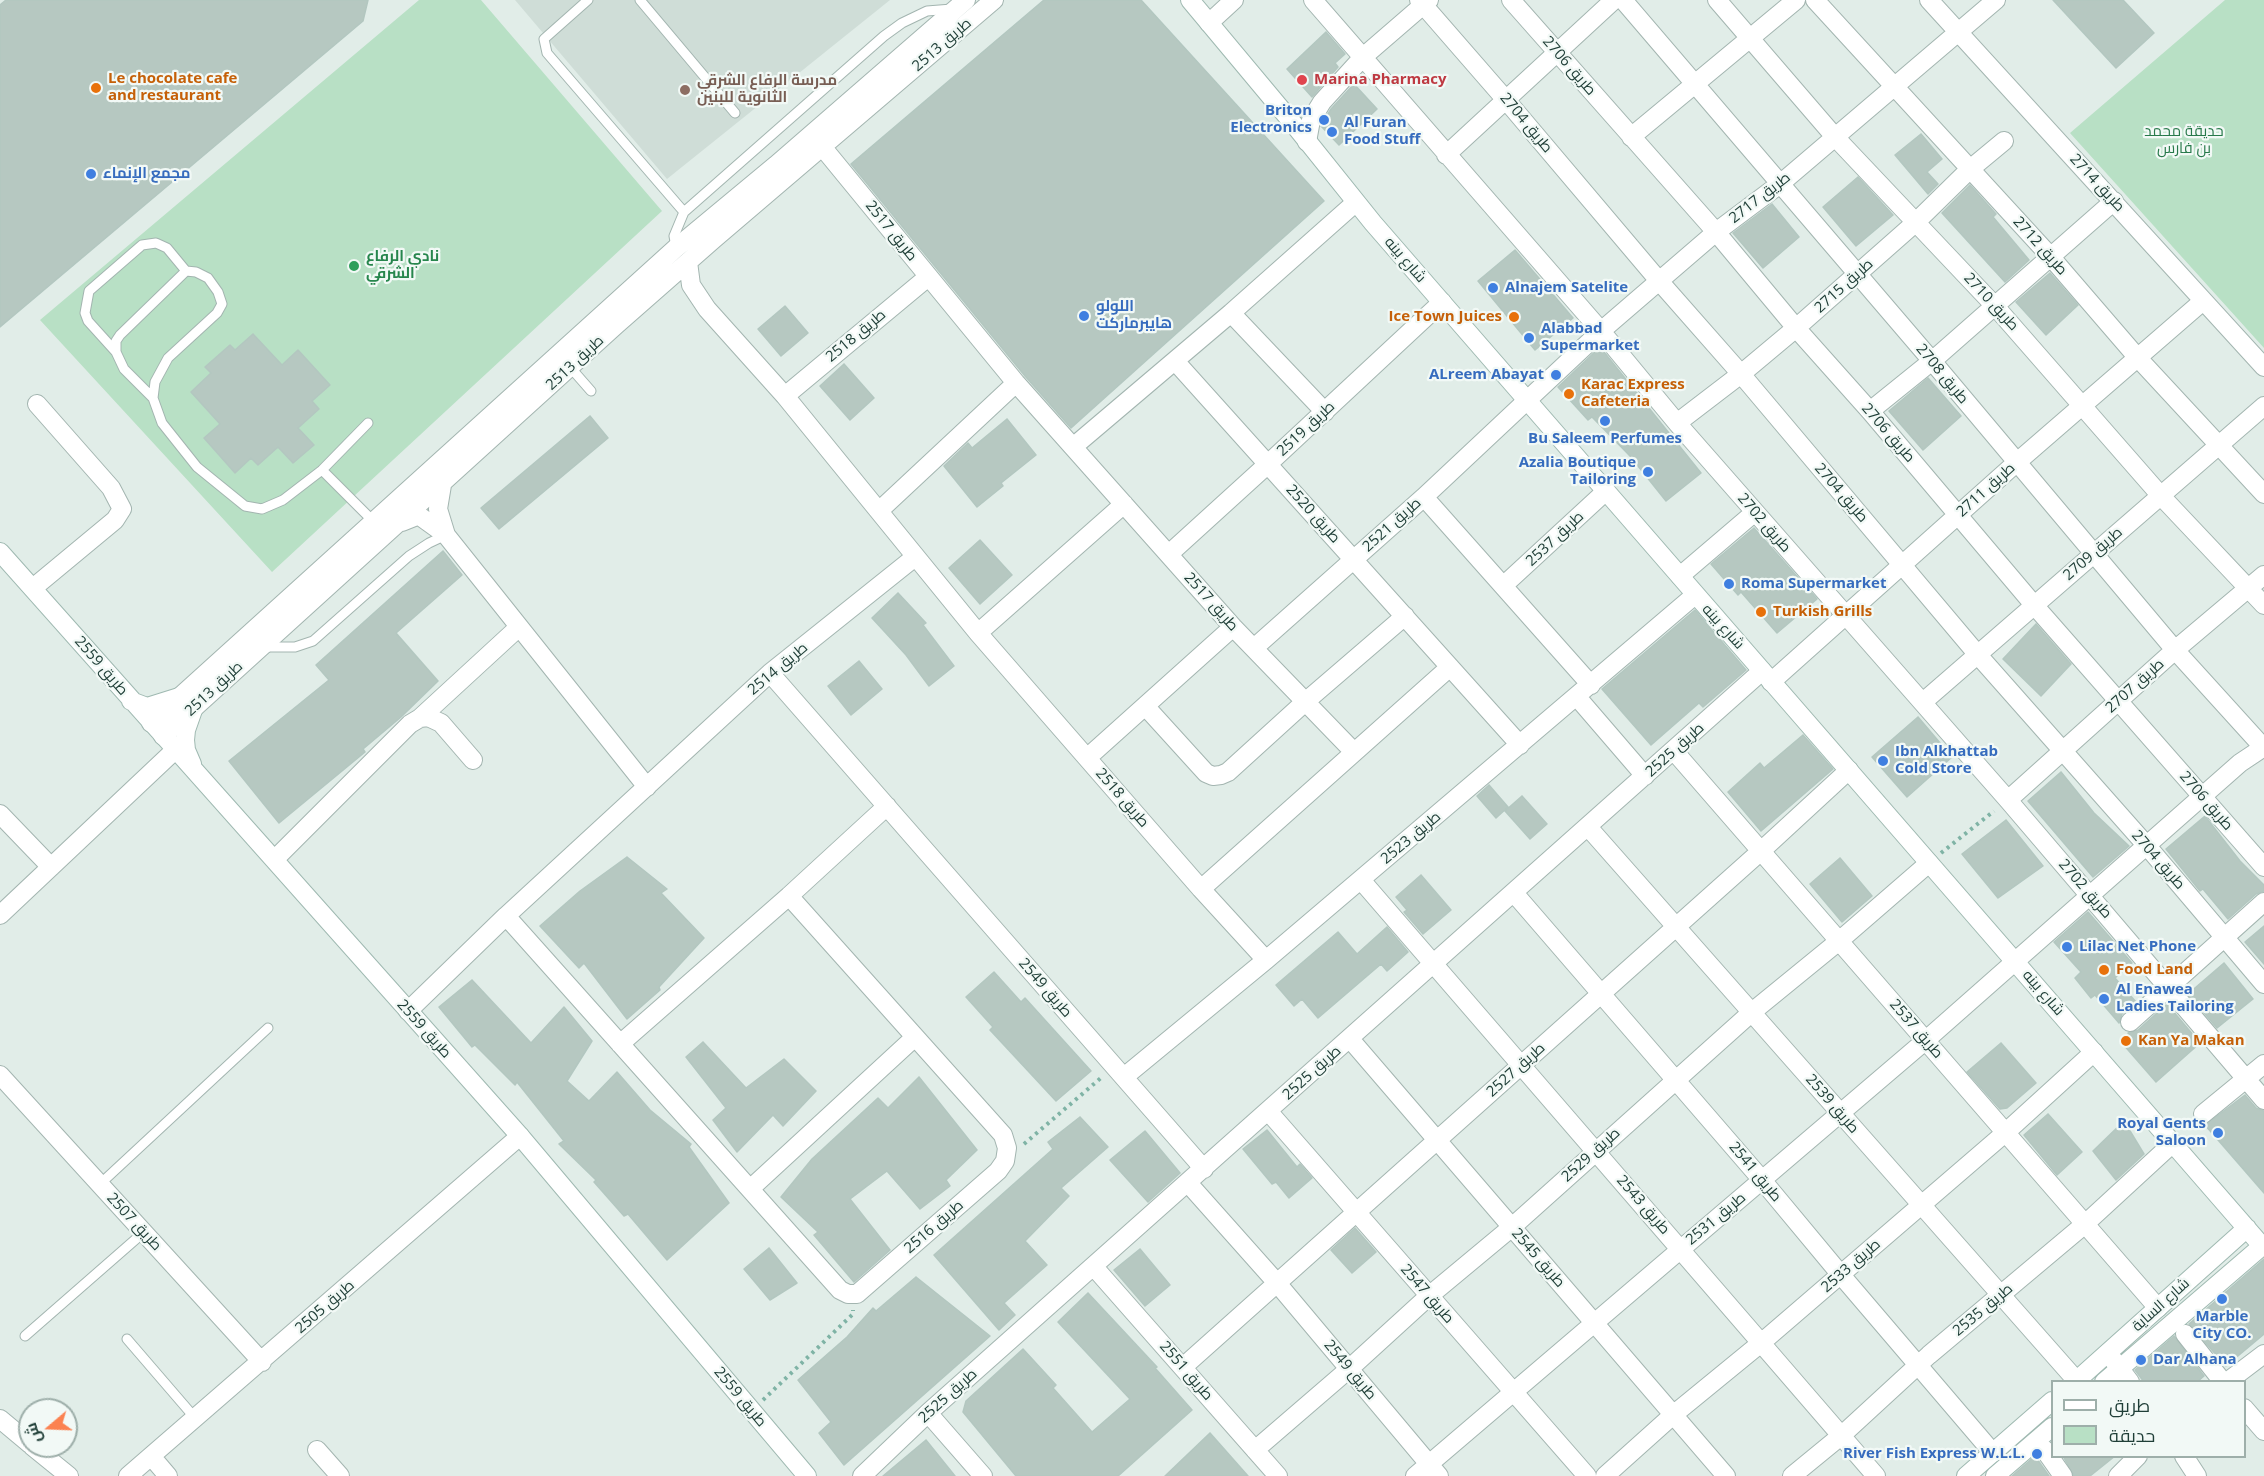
<!DOCTYPE html>
<meta charset="utf-8">
<style>
body{margin:0}
#map{position:relative;width:2264px;height:1476px;overflow:hidden;background:#e1ede8;font-family:"Open Sans",Cairo,sans-serif}
canvas{display:block}
.legend{position:absolute;left:2051px;top:1380px;width:195px;height:78px;box-sizing:border-box;background:#f2f9f6;border:2px solid #9eafaa;margin:0;padding:8px 10px;list-style:none;font-size:18px;color:#203f38}
.legend li{display:flex;align-items:center;gap:12px;height:30px}
.legend b{width:30px;border:2px solid #9eafaa}
.north{position:absolute;left:18px;top:1398px;width:60px;height:60px;box-sizing:border-box;background:#f2f9f6;border:2px solid #9eafaa;border-radius:50%;rotate:251deg;font-size:16px;font-weight:700;line-height:24px;text-align:center;color:#203f38}
.north::after{content:'';display:block;margin:auto;width:21px;height:27px;background:#fb8251;clip-path:polygon(50% 0,100% 100%,50% 72%,0 100%)}
</style>
<div id="map">
<canvas width="2264" height="1476"></canvas>
<ul class="legend">
<li><b style="height:8px;background:#fff"></b>طريق</li>
<li><b style="height:16px;background:#b8e0c5"></b>حديقة</li>
</ul>
<div class="north">ش</div>
</div>
<script>
const g = document.querySelector('canvas').getContext('2d');
g.lineJoin = 'round';
function fillPath(path, color) { g.fillStyle = color; g.fill(path, 'evenodd'); }
const poly = rows => new Path2D(rows.map(r => 'M' + r).join(''));
function stroke(path, color, width, dash) { g.strokeStyle = color; g.lineWidth = width; g.lineCap = dash ? 'butt' : 'round'; g.setLineDash(dash || []); g.stroke(path); }
function drawText(font, color, halo, rows, align = 'center') {
  g.font = font + ' "Open Sans",Cairo,sans-serif'; g.lineWidth = 4.5; g.setLineDash([]); g.textBaseline = 'middle'; g.strokeStyle = halo; g.fillStyle = color; for (const [text, x, y, turn = 0] of rows) {
    g.save(); g.translate(x, y); g.rotate((+turn || 0) * Math.PI / 180); g.textAlign = isNaN(turn) ? turn : align; if (halo) g.strokeText(text, 0, 0); g.fillText(text, 0, 0); g.restore();
  }
}
fillPath(poly([
 [515,0,890,0,667,179]
]), '#cfddd7');
fillPath(poly([
 [419,0,481,0,662,211,272,572,40,320],
 [2225,0,2264,0,2264,348,2070,133]
]), '#b8e0c5');
const building = poly([
 [6,0,368,0,363,21,0,327,0,5,6,0],
 [1044,0,1141,0,1324,201,1071,428,1025,376,851,164,1044,0],
 [2053,0,2123,0,2154,33,2116,68,2053,0],
 [1326,32,1345,54,1335,63,1338,67,1312,97,1287,69,1326,32],
 [1354,84,1377,109,1339,145,1321,126,1322,124,1331,109,1354,84],
 [1921,134,1942,159,1927,172,1938,184,1928,194,1895,155,1921,134],
 [1858,177,1893,215,1856,246,1823,207,1858,177],
 [1970,185,1996,214,1993,217,2029,260,2005,282,1942,213,1970,185],
 [1772,204,1799,237,1763,268,1733,233,1772,204],
 [1515,250,1573,318,1535,350,1478,281,1515,250],
 [2050,273,2078,305,2046,335,2016,302,2050,273],
 [785,306,808,333,781,356,758,329,785,306],
 [253,334,282,365,298,350,330,385,312,401,319,409,298,428,314,445,293,463,278,447,258,465,251,458,235,473,204,438,220,424,191,392,211,373,205,367,230,345,235,350,253,334],
 [1600,347,1701,473,1666,501,1630,456,1592,417,1588,420,1558,387,1600,347],
 [844,364,874,398,850,420,820,386,844,364],
 [1928,378,1961,416,1923,450,1889,411,1928,378],
 [590,416,608,438,499,529,481,508,590,416],
 [1007,419,1036,455,1001,483,1003,486,977,507,944,466,968,443,972,448,1007,419],
 [1754,528,1817,599,1777,633,1741,592,1738,595,1711,564,1754,528],
 [980,540,1012,575,980,604,949,568,980,540],
 [443,551,462,575,396,633,438,681,401,717,363,749,365,752,279,823,229,761,329,680,316,665,443,551],
 [898,593,926,623,923,625,954,666,929,686,906,655,872,618,898,593],
 [1695,610,1746,670,1703,707,1699,703,1651,745,1602,689,1695,610],
 [2036,624,2071,664,2041,696,2003,659,2036,624],
 [859,661,882,689,851,715,828,686,859,661],
 [1918,717,1952,757,1907,797,1872,757,1918,717],
 [1803,735,1833,769,1761,831,1728,792,1760,763,1764,768,1803,735],
 [2061,772,2094,813,2129,846,2093,877,2028,801,2061,772],
 [1489,785,1508,807,1496,818,1477,796,1489,785],
 [1522,796,1547,824,1530,839,1505,811,1522,796],
 [2205,816,2240,861,2264,885,2264,891,2256,894,2228,919,2203,889,2200,891,2166,849,2205,816],
 [2006,820,2043,866,1998,898,1962,854,2006,820],
 [627,857,667,889,661,893,704,938,659,987,660,990,627,1019,584,963,579,968,540,926,580,891,627,857],
 [1840,858,1872,896,1842,922,1810,884,1840,858],
 [1421,875,1451,910,1423,934,1404,912,1407,910,1396,897,1421,875],
 [2088,912,2132,963,2115,978,2136,1002,2122,1014,2119,1023,2095,995,2091,998,2075,978,2081,972,2054,942,2088,912],
 [2264,926,2264,964,2245,942,2264,926],
 [1387,927,1408,952,1387,971,1381,964,1318,1018,1302,999,1294,1006,1276,985,1338,932,1357,954,1387,927],
 [2224,963,2253,999,2217,1028,2188,994,2224,963],
 [994,972,1021,1002,1025,998,1091,1071,1056,1101,990,1030,993,1027,966,997,994,972],
 [472,980,531,1043,564,1007,592,1041,567,1081,589,1101,617,1072,650,1110,691,1144,689,1147,729,1203,667,1260,628,1214,624,1216,594,1182,596,1180,559,1144,564,1141,517,1082,515,1085,475,1045,472,1047,439,1007,472,980],
 [2167,1004,2200,1043,2156,1082,2122,1043,2130,1036,2128,1033,2138,1030,2167,1004],
 [703,1042,746,1088,784,1059,816,1091,783,1126,773,1115,737,1152,713,1120,726,1108,686,1057,703,1042],
 [2001,1043,2036,1083,2007,1108,2000,1109,1967,1072,2001,1043],
 [919,1077,977,1150,946,1180,950,1186,920,1209,887,1171,850,1199,890,1250,854,1282,814,1235,818,1232,781,1197,812,1159,878,1098,888,1108,919,1077],
 [2245,1095,2256,1108,2264,1111,2264,1193,2205,1125,2245,1095],
 [2048,1114,2082,1152,2057,1175,2024,1135,2048,1114],
 [1080,1117,1108,1147,1061,1188,1069,1196,1025,1241,1047,1265,1004,1303,1015,1315,999,1330,934,1255,1053,1149,1048,1142,1080,1117],
 [2124,1121,2144,1154,2116,1180,2093,1151,2124,1121],
 [1267,1130,1297,1167,1300,1164,1312,1178,1289,1198,1276,1182,1272,1184,1243,1149,1267,1130],
 [1145,1131,1180,1173,1148,1202,1110,1160,1145,1131],
 [1355,1228,1376,1252,1352,1273,1331,1250,1355,1228],
 [769,1248,797,1283,770,1300,744,1269,769,1248],
 [1140,1249,1170,1285,1145,1306,1114,1270,1140,1249],
 [2264,1259,2264,1334,2226,1366,2189,1324,2264,1259],
 [916,1277,990,1336,844,1465,819,1433,831,1422,798,1380,847,1337,873,1308,876,1311,916,1277],
 [1088,1293,1157,1367,1155,1368,1192,1410,1118,1476,1016,1476,963,1412,966,1401,1023,1349,1056,1385,1053,1388,1092,1432,1130,1399,1058,1322,1088,1293],
 [2174,1336,2204,1376,2197,1382,2144,1382,2135,1370,2174,1336],
 [1210,1433,1248,1476,1165,1476,1210,1433],
 [926,1440,955,1476,883,1476,926,1440],
 [2035,1456,2049,1476,2012,1476,2035,1456],
 [2063,1456,2115,1456,2090,1476,2074,1476,2063,1456]
]);
fillPath(building, '#b6c8c1');
stroke(building, '#b3c7c0', 1.5);
const lane = poly([
 [588,0,544,39,547,53,684,212],
 [640,0,735,113],
 [676,247,674,236,684,212,884,36,902,23,927,11,952,9],
 [116,352,88,321,85,313,89,291,142,245,156,243,167,248,186,271],
 [570,367,591,391],
 [153,398,124,369,116,352,116,341,120,335,186,271,196,272,208,278,218,292,222,304,217,313,168,358,155,382,153,398,162,423,197,467,245,506,262,509,283,500,322,470,368,423],
 [322,470,373,521],
 [262,647,295,647,313,641,409,556,429,543,446,535],
 [99,1185,268,1028],
 [25,1336,144,1232],
 [127,1339,195,1418]
]);
const street = poly([
 [1313,0,1601,331,1677,423,2008,800,2264,1100],
 [1419,0,1506,100,1660,282,1741,374,1978,655,2147,846,2264,984],
 [1511,0,1716,232,1796,328,1870,411,2034,605,2264,867],
 [1623,0,1932,361,2175,650,2263,747],
 [1717,0,1835,137,1994,305,2161,496,2264,605],
 [1815,0,2050,256,2137,357,2264,494],
 [1929,0,2264,367],
 [1209,23,1234,0],
 [1631,137,1796,0],
 [815,138,1016,383,1233,627,1354,752],
 [1307,142,1311,120,1322,102,1363,57,1429,0],
 [1446,155,1614,0],
 [688,262,691,285,707,309,785,396,978,633,1201,889,1266,960],
 [1231,313,1325,412],
 [1175,361,1520,745],
 [785,396,928,277],
 [1870,411,1932,361,2114,201],
 [1677,423,1741,374,1796,328,1915,223,1969,170,2004,141],
 [1073,447,1231,313,1355,203],
 [442,485,438,509,446,535],
 [1424,497,1591,685],
 [880,510,1016,383],
 [402,522,417,516,421,517,446,535,647,787],
 [1169,554,1268,464,1442,302],
 [1680,576,1755,512],
 [1503,586,1606,491],
 [33,588,115,520,122,509,111,488,37,404],
 [978,633,1124,504],
 [1254,648,1424,497,1601,331,1716,232,1780,184,1996,0],
 [770,673,1204,1169],
 [1771,682,2016,463,2203,301],
 [1577,697,1645,776],
 [1923,702,2264,406],
 [1146,707,1206,773,1213,776,1221,775,1228,772,1305,702,1405,616],
 [420,718,519,627],
 [151,723,676,248,776,165,966,0],
 [163,736,616,325,714,239,994,0],
 [1674,751,2158,1308],
 [1087,758,1233,627],
 [2008,800,2175,650,2264,575],
 [0,814,51,867],
 [1588,827,2076,1380],
 [275,859,410,724,420,718,428,717,441,723,473,760],
 [1361,880,1876,1476],
 [1201,889,1450,667],
 [1514,893,1762,1180,1841,1275,1993,1453],
 [0,915,175,750],
 [506,916,840,1290,848,1294,857,1294,998,1171,1005,1161,1007,1148,1003,1135,789,896],
 [408,1011,506,916,770,673,915,557],
 [2130,1022,2264,902],
 [1350,1039,1726,1476],
 [620,1044,789,896,887,806],
 [0,1075,262,1362],
 [1124,1077,1266,960,1695,595],
 [1268,1111,1587,1476],
 [2203,1114,2264,1064],
 [1188,1183,1277,1283,1439,1476],
 [750,1189,915,1037],
 [1094,1267,1278,1476],
 [2185,1334,2223,1382],
 [2108,1353,2130,1382],
 [1183,1367,1761,851,1849,770],
 [2227,1382,2264,1354],
 [2244,1408,2264,1431],
 [928,1413,983,1476],
 [0,1419,30,1444],
 [32,1446,69,1476],
 [2044,1449,2063,1476],
 [317,1450,340,1476],
 [1255,1450,1349,1369,1429,1296,1512,1227,1752,1012,1839,941,1929,863],
 [151,1456,168,1476],
 [2184,1456,2197,1476],
 [128,1476,520,1136],
 [862,1476,928,1413,1762,671],
 [1415,1476,1926,1040,2240,763,2264,747],
 [1605,1476,1673,1415,1761,1343,2005,1133,2094,1052],
 [1792,1476,1842,1435,1929,1355,2085,1224,2173,1143],
 [2118,1476,2138,1456]
]);
const secondary = poly([
 [1190,0,1296,127,1373,223,2262,1246,2104,1382],
 [0,552,520,1136,807,1476],
 [131,701,147,707,182,696],
 [192,764,186,750,185,740,186,730,193,710],
 [2075,1382,2247,1228],
 [1966,1476,2052,1401],
 [1995,1476,2052,1427]
]);
stroke(lane, '#a3b5b0', 11);
stroke(street, '#a3b5b0', 20);
stroke(secondary, '#9fb9b1', 20);
stroke(poly([
 [1941,853,1994,811],
 [1024,1144,1102,1077],
 [763,1400,853,1314,853,1310]
]), '#7fb3a5', 4, [3, 4.5]);
stroke(lane, '#fff', 9);
stroke(street, '#fff', 18);
stroke(secondary, '#fff', 18);
for (const [x, y, r, color] of [
 [1302,80,6,"#e0444e"],
 [96,88,6,"#e8710a"],
 [685,90,6,"#8d6e63"],
 [1324,120,6,"#3f7fe0"],
 [1332,132,6,"#3f7fe0"],
 [91,174,6,"#3f7fe0"],
 [354,266,6,"#2e9e5b"],
 [1493,288,6,"#3f7fe0"],
 [1084,316,6,"#3f7fe0"],
 [1514,317,6,"#e8710a"],
 [1529,338,6,"#3f7fe0"],
 [1556,375,6,"#3f7fe0"],
 [1569,394,6,"#e8710a"],
 [1605,421,6,"#3f7fe0"],
 [1648,472,6,"#3f7fe0"],
 [1729,584,6,"#3f7fe0"],
 [1761,612,6,"#e8710a"],
 [1883,761,6,"#3f7fe0"],
 [2067,947,6,"#3f7fe0"],
 [2104,970,6,"#e8710a"],
 [2104,999,6,"#3f7fe0"],
 [2126,1041,6,"#e8710a"],
 [2218,1133,6,"#3f7fe0"],
 [2222,1299,6,"#3f7fe0"],
 [2141,1360,6,"#3f7fe0"],
 [2037,1454,6,"#3f7fe0"]
]) { const dot = new Path2D(); dot.arc(x, y, r, 0, 2 * Math.PI); g.fillStyle = color; g.fill(dot); stroke(dot, '#f2f9f6', 2); }
drawText('15px', '#203f38', '#f2f9f6', [
 ["طريق 2513",942,45,-41],
 ["طريق 2706",1569,66,49],
 ["طريق 2704",1526,123,50],
 ["طريق 2714",2097,183,47],
 ["طريق 2717",1760,198,-38],
 ["طريق 2517",891,231,51],
 ["طريق 2712",2040,246,48],
 ["شارع بينه",1405,260,49],
 ["طريق 2715",1844,286,-42],
 ["طريق 2710",1991,302,47],
 ["طريق 2518",856,336,-40],
 ["طريق 2513",575,363,-43],
 ["طريق 2708",1942,374,50],
 ["طريق 2519",1306,429,-43],
 ["طريق 2706",1888,433,49],
 ["طريق 2711",1986,490,-42],
 ["طريق 2704",1841,493,49],
 ["طريق 2520",1313,514,48],
 ["طريق 2702",1764,523,49],
 ["طريق 2521",1392,525,-42],
 ["طريق 2537",1555,539,-43],
 ["طريق 2709",2093,554,-41],
 ["طريق 2517",1211,602,48],
 ["شارع بينه",1723,627,48],
 ["طريق 2559",101,666,49],
 ["طريق 2514",778,669,-40],
 ["طريق 2707",2135,686,-42],
 ["طريق 2513",214,689,-43],
 ["طريق 2525",1675,750,-42],
 ["طريق 2518",1122,798,49],
 ["طريق 2706",2206,801,49],
 ["طريق 2523",1411,838,-40],
 ["طريق 2704",2158,860,49],
 ["طريق 2702",2085,889,49],
 ["طريق 2549",1045,988,49],
 ["شارع بينه",2043,993,49],
 ["طريق 2559",424,1029,48],
 ["طريق 2537",1916,1029,49],
 ["طريق 2527",1516,1070,-42],
 ["طريق 2525",1312,1073,-42],
 ["طريق 2539",1832,1104,49],
 ["طريق 2529",1591,1155,-42],
 ["طريق 2541",1755,1172,50],
 ["طريق 2543",1643,1205,49],
 ["طريق 2531",1716,1219,-40],
 ["طريق 2507",134,1222,47],
 ["طريق 2516",934,1227,-41],
 ["طريق 2545",1538,1258,49],
 ["طريق 2533",1851,1266,-41],
 ["طريق 2547",1427,1294,49],
 ["شارع الساية",2161,1305,-42],
 ["طريق 2505",325,1307,-41],
 ["طريق 2535",1983,1310,-40],
 ["طريق 2549",1350,1370,50],
 ["طريق 2551",1186,1371,49],
 ["طريق 2525",948,1396,-42],
 ["طريق 2559",740,1397,50]
]);
drawText('bold 15px', '#c56008', '#f2f9f6', [
 ["Le chocolate cafe",108,79],
 ["and restaurant",108,96],
 ["Ice Town Juices",1502,317,"right"],
 ["Karac Express",1581,385],
 ["Cafeteria",1581,402],
 ["Turkish Grills",1773,612],
 ["Food Land",2116,970],
 ["Kan Ya Makan",2138,1041]
], 'left');
drawText('bold 15px', '#be3a42', '#f2f9f6', [
 ["Marina Pharmacy",1314,80]
], 'left');
drawText('bold 15px', '#785e54', '#f2f9f6', [
 ["مدرسة الرفاع الشرقي",697,81],
 ["الثانوية للبنين",697,98]
], 'left');
drawText('bold 15px', '#366cbe', '#f2f9f6', [
 ["Briton",1312,111,"right"],
 ["Electronics",1312,128,"right"],
 ["Al Furan",1344,123],
 ["Food Stuff",1344,140],
 ["مجمع الإنماء",103,174],
 ["Alnajem Satelite",1505,288],
 ["اللولو",1096,307],
 ["هايبرماركت",1096,324],
 ["Alabbad",1541,329],
 ["Supermarket",1541,346],
 ["ALreem Abayat",1544,375,"right"],
 ["Bu Saleem Perfumes",1605,439,"center"],
 ["Azalia Boutique",1636,463,"right"],
 ["Tailoring",1636,480,"right"],
 ["Roma Supermarket",1741,584],
 ["Ibn Alkhattab",1895,752],
 ["Cold Store",1895,769],
 ["Lilac Net Phone",2079,947],
 ["Al Enawea",2116,990],
 ["Ladies Tailoring",2116,1007],
 ["Royal Gents",2206,1124,"right"],
 ["Saloon",2206,1141,"right"],
 ["Marble",2222,1317,"center"],
 ["City CO.",2222,1334,"center"],
 ["Dar Alhana",2153,1360],
 ["River Fish Express W.L.L.",2025,1454,"right"]
], 'left');
drawText('15px', '#27794a', '#f2f9f6', [
 ["حديقة محمد",2184,132],
 ["بن فارس",2184,149]
]);
drawText('bold 15px', '#27864d', '#f2f9f6', [
 ["نادي الرفاع",366,257],
 ["الشرقي",366,274]
], 'left');
</script>
